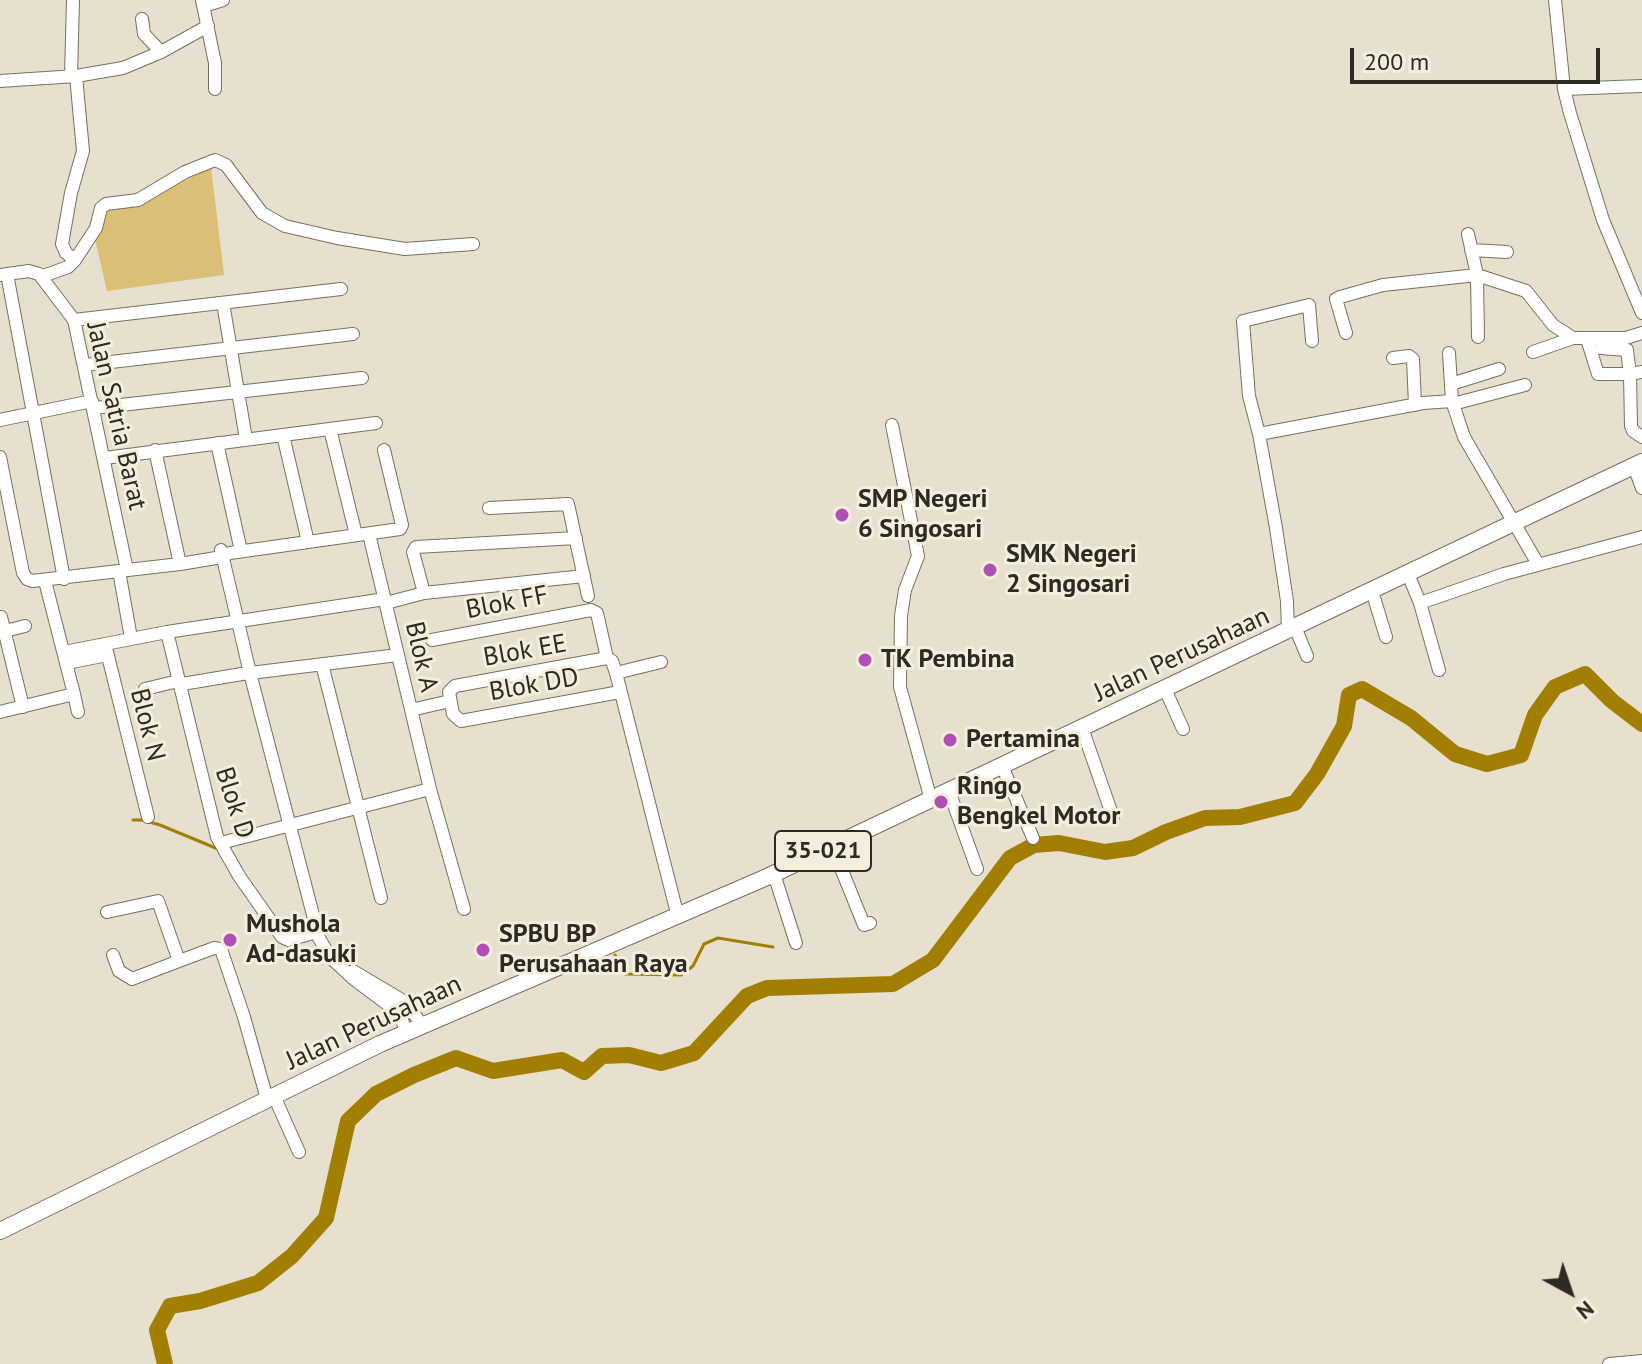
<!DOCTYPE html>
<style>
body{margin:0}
#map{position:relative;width:1642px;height:1364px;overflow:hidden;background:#e7e0cf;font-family:"PT Sans",sans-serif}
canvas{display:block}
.north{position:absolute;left:1530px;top:1252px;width:80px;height:80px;-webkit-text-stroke:6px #f5eedc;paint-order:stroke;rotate:140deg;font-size:22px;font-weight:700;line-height:32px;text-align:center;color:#2d2a23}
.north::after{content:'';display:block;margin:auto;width:28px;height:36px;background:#2d2a23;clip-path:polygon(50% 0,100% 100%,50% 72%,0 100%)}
.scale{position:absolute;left:1350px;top:48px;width:250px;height:36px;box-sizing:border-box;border:4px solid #2d2a23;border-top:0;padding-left:10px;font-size:24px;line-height:28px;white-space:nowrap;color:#2d2a23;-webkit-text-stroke:6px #f5eedc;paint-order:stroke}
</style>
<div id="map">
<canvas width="1642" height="1364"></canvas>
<div class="north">N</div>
<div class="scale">200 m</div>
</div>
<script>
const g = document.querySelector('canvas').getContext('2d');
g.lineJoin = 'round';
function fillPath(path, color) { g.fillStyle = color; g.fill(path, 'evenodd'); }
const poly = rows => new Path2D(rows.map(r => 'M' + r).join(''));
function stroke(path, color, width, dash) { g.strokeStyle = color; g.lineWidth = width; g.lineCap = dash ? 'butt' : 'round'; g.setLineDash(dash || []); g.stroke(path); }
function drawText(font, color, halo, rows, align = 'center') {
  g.font = font + ' "PT Sans",sans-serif'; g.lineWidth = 6; g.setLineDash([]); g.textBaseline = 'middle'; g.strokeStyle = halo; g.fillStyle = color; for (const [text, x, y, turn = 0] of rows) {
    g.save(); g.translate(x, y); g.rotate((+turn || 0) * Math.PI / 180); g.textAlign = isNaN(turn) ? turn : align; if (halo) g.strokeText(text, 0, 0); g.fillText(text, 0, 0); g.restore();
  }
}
fillPath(poly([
 [211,167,224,275,107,291,95,239,104,210,142,203]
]), '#dbbf76');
stroke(poly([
 [133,820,142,820,160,825,218,849],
 [615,955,625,974,681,975,693,966,704,944,718,938,773,947]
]), '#a27f01', 3);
stroke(poly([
 [165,1364,157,1330,170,1306,200,1301,258,1283,292,1256,326,1218,348,1121,376,1094,414,1075,456,1058,493,1071,562,1060,584,1072,602,1056,629,1055,661,1063,694,1053,747,996,767,988,893,984,933,960,1010,858,1034,845,1059,843,1105,852,1133,848,1166,832,1205,818,1240,817,1295,803,1317,774,1344,726,1349,695,1362,689,1411,718,1455,754,1487,764,1521,755,1535,715,1555,687,1585,674,1612,701,1642,724]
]), '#a27f01', 16);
const minor = poly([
 [202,0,215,63,215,89],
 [1555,0,1564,89,1570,113,1603,220,1642,313],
 [204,6,223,0],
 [142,19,144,34,161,52],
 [71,76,73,0],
 [0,81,76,76,123,68,161,52,208,26],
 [1564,89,1642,86],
 [1468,234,1477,275,1478,337],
 [1471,250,1507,252],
 [75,260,66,253,62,244,71,193,83,151,76,76],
 [7,274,64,579],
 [0,275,29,271,39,274,74,320,127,570],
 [43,276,68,267,75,260,96,228,101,208,106,204,138,200,185,172,215,160,226,165,262,213,285,226,337,238,405,249,473,244],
 [223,303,246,439],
 [74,320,341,289],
 [1346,333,1336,299,1340,297,1383,285,1477,275,1526,291,1553,325,1573,338,1626,338,1642,333],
 [1587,339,1598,374,1630,374,1631,426,1633,431,1642,437],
 [1312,341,1309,305,1243,321,1249,396,1259,434,1423,403,1452,401,1449,353],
 [1600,348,1627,350,1630,374,1642,372],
 [1533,352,1573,338],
 [1393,358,1409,356,1413,359,1415,405],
 [85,365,353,334],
 [1451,384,1499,369],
 [1452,401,1464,437,1538,564],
 [1453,404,1525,385],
 [94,408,362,378],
 [0,420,92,401],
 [892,425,918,556,905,590,901,616,900,687,931,800],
 [330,429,356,535],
 [1259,434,1276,528,1287,601,1288,631],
 [283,435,308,542],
 [217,443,241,551],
 [155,450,180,564],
 [0,457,23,573,27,579,32,581,180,564,222,557,230,553,400,529,402,525,384,450],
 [105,458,376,423],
 [1634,466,1642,488],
 [489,508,568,504,588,596],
 [369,534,430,789,464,909],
 [221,550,250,673,319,938,330,957,355,980,399,1013,407,1033],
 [119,571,131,638],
 [1408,574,1420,603,1504,574,1642,537],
 [1372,591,1386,637],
 [424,593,413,552,416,547,576,538],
 [386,603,424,593,584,576],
 [1420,603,1439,670],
 [1,617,23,707],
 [1295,627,1307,656],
 [5,631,25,626],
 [167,632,217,837,239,876,282,937,288,940,317,932],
 [432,640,591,610,597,613,607,658,612,661,616,673,678,917],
 [105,644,148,817],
 [64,652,167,632,385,599],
 [607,658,455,686,449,692,453,714,461,721,620,692],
 [67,663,107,655],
 [322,664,381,898],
 [616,673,661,662],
 [145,689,174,682,182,684,242,674,398,655],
 [1165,689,1183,729],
 [74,694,78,712],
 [411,710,450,701],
 [0,712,74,694,45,581],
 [1082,728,1113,817],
 [1002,766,1033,838],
 [949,791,977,869],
 [221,843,430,789],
 [832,846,864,925,870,923],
 [774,874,796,943],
 [107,912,158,901,179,961,214,948,221,949,244,1017,267,1099],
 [113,955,119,971,132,979,179,961],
 [353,971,405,1002,423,1026],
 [274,1096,299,1152],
 [1609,1364,1642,1361]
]);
const major = poly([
 [0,1231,380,1044,767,877,1642,462]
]);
stroke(minor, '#767060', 14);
stroke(major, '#767060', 18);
stroke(minor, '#fff', 12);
stroke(major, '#fff', 16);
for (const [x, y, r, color] of [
 [842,515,8,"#b24fb5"],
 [990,570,8,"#b24fb5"],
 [865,660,8,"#b24fb5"],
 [950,740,8,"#b24fb5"],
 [941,802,8,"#b24fb5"],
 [230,940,8,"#b24fb5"],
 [483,950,8,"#b24fb5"]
]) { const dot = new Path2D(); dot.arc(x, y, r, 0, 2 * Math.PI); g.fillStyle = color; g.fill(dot); stroke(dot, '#f5eedc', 3); }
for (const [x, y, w] of [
 [823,851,96]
]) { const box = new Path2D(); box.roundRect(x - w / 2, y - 20, w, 40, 6); g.fillStyle = '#f5eedc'; g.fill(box); stroke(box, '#2d2a23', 2); }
drawText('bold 24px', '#2d2a23', null, [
 ["35-021",823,851]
]);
drawText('26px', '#2d2a23', '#f5eedc', [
 ["Jalan Satria Barat",116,416,77],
 ["Blok FF",507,603,-11],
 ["Blok EE",525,651,-10],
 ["Jalan Perusahaan",1182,655,-25],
 ["Blok A",421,657,77],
 ["Blok DD",534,685,-10],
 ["Blok N",147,725,76],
 ["Blok D",234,803,72],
 ["Jalan Perusahaan",374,1023,-25]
]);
drawText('bold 26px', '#2d2a23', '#f5eedc', [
 ["SMP Negeri",858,500],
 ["6 Singosari",858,530],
 ["SMK Negeri",1006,555],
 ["2 Singosari",1006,585],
 ["TK Pembina",881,660],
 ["Pertamina",966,740],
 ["Ringo",957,787],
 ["Bengkel Motor",957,817],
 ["Mushola",246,925],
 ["Ad-dasuki",246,955],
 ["SPBU BP",499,935],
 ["Perusahaan Raya",499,965]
], 'left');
</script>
